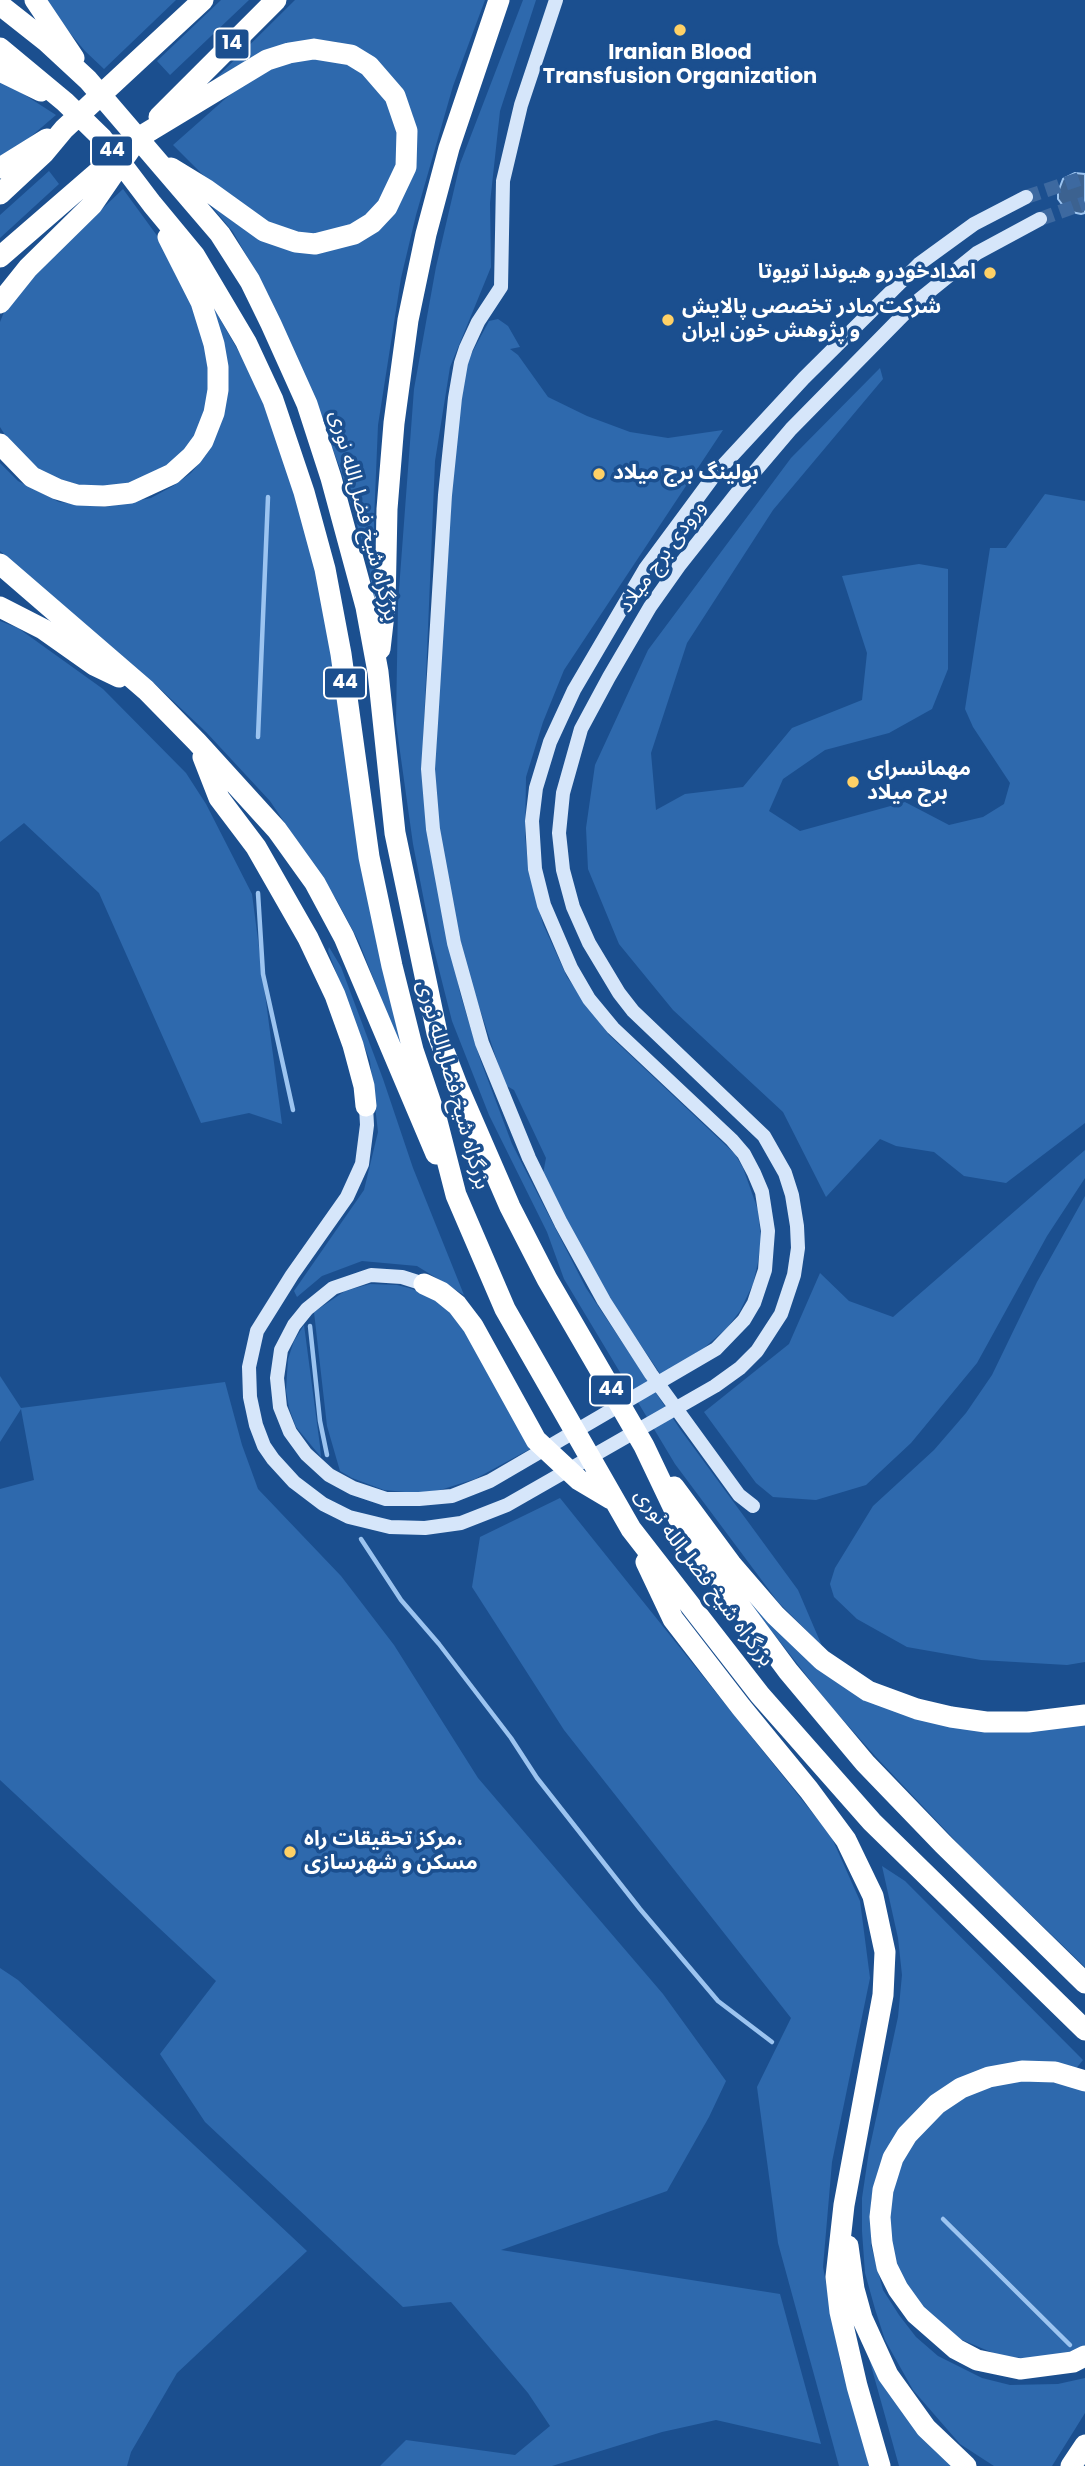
<!DOCTYPE html>
<meta charset="utf-8">
<style>
body{margin:0}
canvas{display:block;background:#1b4f8f}
</style>
<canvas width="1085" height="2466"></canvas>
<script>
const g = document.querySelector('canvas').getContext('2d');
g.lineJoin = 'round';
function fillPath(path, color) { g.fillStyle = color; g.fill(path, 'evenodd'); }
const poly = rows => new Path2D(rows.map(r => 'M' + r).join(''));
function stroke(path, color, width, dash) { g.strokeStyle = color; g.lineWidth = width; g.lineCap = dash ? 'butt' : 'round'; g.setLineDash(dash || []); g.stroke(path); }
function drawText(font, color, halo, rows, align = 'center') {
  g.font = font + ' Poppins,"Noto Sans Arabic",sans-serif'; g.lineWidth = 7; g.setLineDash([]); g.textBaseline = 'middle'; g.strokeStyle = halo; g.fillStyle = color; for (const [text, x, y, turn = 0] of rows) {
    g.save(); g.translate(x, y); g.rotate((+turn || 0) * Math.PI / 180); g.textAlign = isNaN(turn) ? turn : align; if (halo) g.strokeText(text, 0, 0); g.fillText(text, 0, 0); g.restore();
  }
}
fillPath(poly([
 [42,0,176,0,104,69,85,51],
 [221,0,249,0,170,75,157,61],
 [295,0,485,0,453,86,416,215,401,278,378,425,374,520,375,613,369,566,342,474,320,414,253,267,233,232,199,191,271,243,382,224,413,116,402,88,352,48,337,42,321,40,194,100],
 [523,0,536,0,500,111,490,203,491,267,450,367,435,461,423,748,432,857,460,993,480,1059,512,1144,586,1288,680,1429,798,1590,822,1646,778,1602,675,1464,564,1279,547,1232,489,1115,452,1021,432,942,413,844,396,723,398,603,414,389,436,267,460,164],
 [336,57,364,73,388,98,400,144,394,182,362,221,311,238,272,228,207,179,173,145,242,84,286,61],
 [0,79,56,115,0,163],
 [49,171,59,184,0,238,0,215],
 [123,189,158,237,185,281,209,346,208,396,203,418,194,437,183,452,166,466,141,479,118,487,90,488,46,475,12,446,0,427,0,322,4,312,28,279],
 [187,261,248,368,266,409,286,464,313,555,427,1115,359,942,336,899,270,801,206,732,154,683,0,551,0,463,18,481,59,502,105,507,151,498,173,486,191,473,206,455,222,420],
 [498,319,508,326,520,347,510,349,518,355,548,397,587,416,630,432,668,438,723,430,564,670,543,722,526,777,525,836,529,873,543,924,567,977,609,1035,735,1154,743,1168,758,1210,761,1240,758,1262,753,1284,740,1311,727,1328,704,1348,661,1375,612,1302,567,1224,543,1174,546,1158,514,1090,505,1085,466,967,438,831,434,765,455,444,467,362,489,321],
 [880,368,883,379,773,510,687,643,651,753,656,810,685,794,743,787,792,728,862,700,867,653,842,576,919,564,948,569,948,669,932,709,889,733,825,750,783,779,769,811,800,831,905,802,949,825,983,817,1004,804,1010,783,973,727,965,709,990,548,1006,548,1045,494,1085,501,1085,1123,1006,1183,964,1176,934,1152,896,1146,880,1139,826,1197,783,1112,673,1010,619,944,588,869,586,828,595,765,648,650,791,458],
 [0,621,18,628,103,689,186,773,206,804,252,894,282,1124,249,1113,201,1123,99,893,24,823,0,842],
 [329,947,341,967,383,1079,413,1168,464,1295,417,1266,362,1261,322,1276,297,1297,294,1291,364,1190,378,1132,370,1061,328,951],
 [1085,1150,1085,1178,1047,1236,977,1363,911,1443,866,1485,816,1500,773,1497,756,1483,704,1412,789,1344,820,1273,849,1301,893,1317],
 [1085,1196,1085,1662,1067,1665,981,1660,907,1647,857,1619,834,1597,830,1584,835,1568,873,1506,934,1450,966,1413,992,1375,1037,1282],
 [370,1284,397,1285,409,1288,432,1296,443,1305,463,1327,530,1449,475,1479,440,1490,416,1493,384,1490,352,1478,340,1471,327,1426,314,1312,345,1291],
 [304,1325,320,1446,321,1457,296,1427,289,1408,286,1390,288,1359,294,1341],
 [0,1376,21,1408,225,1382,242,1445,258,1489,341,1576,394,1645,478,1778,663,1994,726,2081,709,2117,667,2191,501,2250,780,2294,821,2444,716,2420,662,2432,552,2466,380,2466,406,2440,515,2455,550,2426,528,2393,451,2302,403,2307,205,2122,160,2054,216,1981,0,1780,0,1489,34,1480,21,1409,0,1442],
 [560,1498,831,1836,860,1901,870,1978,832,2162,823,2267,841,2366,865,2440,869,2466,839,2466,778,2243,757,2087,791,2018,564,1730,472,1587,480,1537],
 [726,1573,881,1705,1085,1724,1085,1967,968,1854,876,1757,828,1703],
 [882,1866,905,1881,1083,2060,1074,2071,989,2070,880,2167,871,2199,871,2245,883,2290,899,2315,916,2337,938,2356,982,2378,1010,2385,1058,2384,1085,2378,1085,2413,1052,2466,994,2466,960,2444,913,2390,885,2340,875,2309,865,2273,862,2231,862,2198,869,2151,898,2017,902,1975,898,1938],
 [0,1968,18,1980,307,2251,177,2373,131,2452,127,2466,0,2466],
 [1037,2080,1072,2085,1085,2091,1085,2349,1045,2358,1021,2358,998,2355,960,2339,914,2300,893,2260,887,2213,902,2158,924,2127,965,2094,1000,2082],
 [865,2344,958,2466,899,2466]
]), '#2e69ad');
const water = poly([
 [1075,173,1085,174,1085,213,1081,214,1067,211,1058,199,1058,192,1063,179,1075,173]
]);
fillPath(water, '#3c6290');
stroke(water, '#9cc4f0', 2);
stroke(poly([
 [258,737,268,497],
 [258,893,263,974,293,1110],
 [310,1326,320,1421,327,1455],
 [361,1539,401,1600,439,1644,511,1738,537,1778,640,1909,718,2001,772,2042],
 [943,2219,1070,2345]
]), '#9cc4f0', 4.5);
stroke(poly([
 [1026,197,1085,177],
 [1040,219,1085,203]
]), '#3d69a0', 14, [14, 7]);
stroke(poly([
 [556,0,521,105,503,181,501,287,478,322,466,348,461,363,455,398,445,495,431,723,428,769,433,829,454,943,482,1043,529,1158,561,1223,604,1301,651,1374,739,1495,753,1506],
 [366,1106,367,1125,362,1164,347,1197,292,1275,257,1331,249,1367,250,1397,256,1425,264,1446,273,1459,294,1482,323,1504,349,1517,390,1527,425,1528,461,1523,507,1505,715,1386,740,1368,757,1351,781,1314,794,1275,798,1248,797,1226,792,1195,785,1173,764,1136,633,1011,619,993,589,943,573,907,563,870,559,833,563,793,581,729,609,677,650,607,679,566,740,489,791,429,915,303,977,253,1040,219],
 [424,1284,402,1277,371,1275,333,1288,307,1309,294,1325,281,1350,277,1378,280,1407,290,1432,306,1454,329,1475,353,1488,386,1499,419,1499,452,1496,490,1481,716,1349,744,1320,754,1303,765,1270,768,1231,762,1192,754,1173,744,1154,732,1140,613,1028,589,999,571,968,544,905,535,869,532,821,536,788,550,742,574,690,645,569,716,473,804,378,919,264,974,224,1026,197]
]), '#d6e6fa', 14);
stroke(poly([
 [35,0,74,58],
 [0,5,47,42,88,80,220,234,250,281,271,324,307,404,331,478,366,607,378,672,395,833,437,1033,457,1085,510,1207,547,1279,644,1446,685,1532,788,1671,865,1763,943,1844,1085,1983],
 [0,48,65,102,102,138,152,204,195,256,246,342,273,400,304,492,325,569,341,654,369,857,392,966,413,1050,437,1121,456,1195,505,1309,631,1529,760,1695,872,1822,1085,2030],
 [0,71,41,91],
 [159,117,276,0],
 [0,168,47,139],
 [0,194,44,153,64,129,203,0],
 [0,257,120,153],
 [0,303,28,268,92,205,138,138,267,60,289,53,314,49,351,55,369,66,395,96,407,131,406,167,387,207,372,223,354,234,315,244,296,242,264,231,207,190,171,168],
 [0,444,32,477,57,489,77,495,104,496,131,493,172,474,192,456,203,441,214,413,218,390,218,367,214,344,201,302,168,237],
 [0,564,146,690,197,742,277,830,315,883,344,937,436,1154],
 [0,607,43,629,94,665,119,677],
 [380,649,385,605,387,509,394,423,408,320,426,234,449,148,499,0],
 [203,757,219,798,256,847,308,938,335,995,353,1045,364,1086,366,1106],
 [424,1284,441,1292,457,1305,473,1326,536,1440,579,1480,611,1499],
 [674,1487,731,1564,775,1615,822,1660,868,1691,917,1709,951,1717,986,1722,1028,1722,1085,1715],
 [646,1562,673,1619,741,1707,809,1790,846,1840,873,1896,885,1952,883,1995,844,2205,836,2277,840,2312,857,2386,880,2466],
 [1085,2081,1055,2072,1022,2071,989,2077,961,2088,937,2104,907,2135,893,2158,883,2190,880,2217,882,2242,887,2267,898,2289,916,2314,956,2349,977,2360,1020,2369,1073,2362,1085,2356],
 [848,2246,854,2289,862,2318,888,2375,926,2428,966,2466],
 [1071,2466,1085,2445]
]), '#fff', 21);
for (const [x, y, r, color] of [
 [680,30,7,"#ffd166"],
 [990,273,7,"#ffd166"],
 [668,320,7,"#ffd166"],
 [599,474,7,"#ffd166"],
 [853,782,7,"#ffd166"],
 [290,1852,7,"#ffd166"]
]) { const dot = new Path2D(); dot.arc(x, y, r, 0, 2 * Math.PI); g.fillStyle = color; g.fill(dot); stroke(dot, '#1b4f8f', 2.5); }
for (const [x, y, w] of [
 [232,44,35],
 [112,151,42],
 [345,683,42],
 [611,1390,42]
]) { const box = new Path2D(); box.roundRect(x - w / 2, y - 15.5, w, 31, 5); g.fillStyle = '#1b4f8f'; g.fill(box); stroke(box, '#fff', 2); }
drawText('bold 19px', '#fff', null, [
 ["14",232,44],
 ["44",112,151],
 ["44",345,683],
 ["44",611,1390]
]);
drawText('bold 21px', '#fff', '#1b4f8f', [
 ["Iranian Blood",680,54,"center"],
 ["Transfusion Organization",680,78,"center"],
 ["امدادخودرو هیوندا تویوتا",976,273,"right"],
 ["شرکت مادر تخصصی پالایش",682,308],
 ["و پژوهش خون ایران",682,332],
 ["بولینگ برج ميلاد",613,474],
 ["مهمانسرای",867,770],
 ["برج میلاد",867,794],
 ["مرکز تحقیقات راه،",304,1840],
 ["مسکن و شهرسازی",304,1864]
], 'left');
drawText('21px', '#fff', '#1b4f8f', [
 ["بزرگراه شیخ فضل‌الله نوری",363,516,75],
 ["ورودی برج میلاد",663,557,-54],
 ["بزرگراه شیخ فضل‌الله نوری",452,1085,74],
 ["بزرگراه شیخ فضل‌الله نوری",703,1578,53]
]);
</script>
